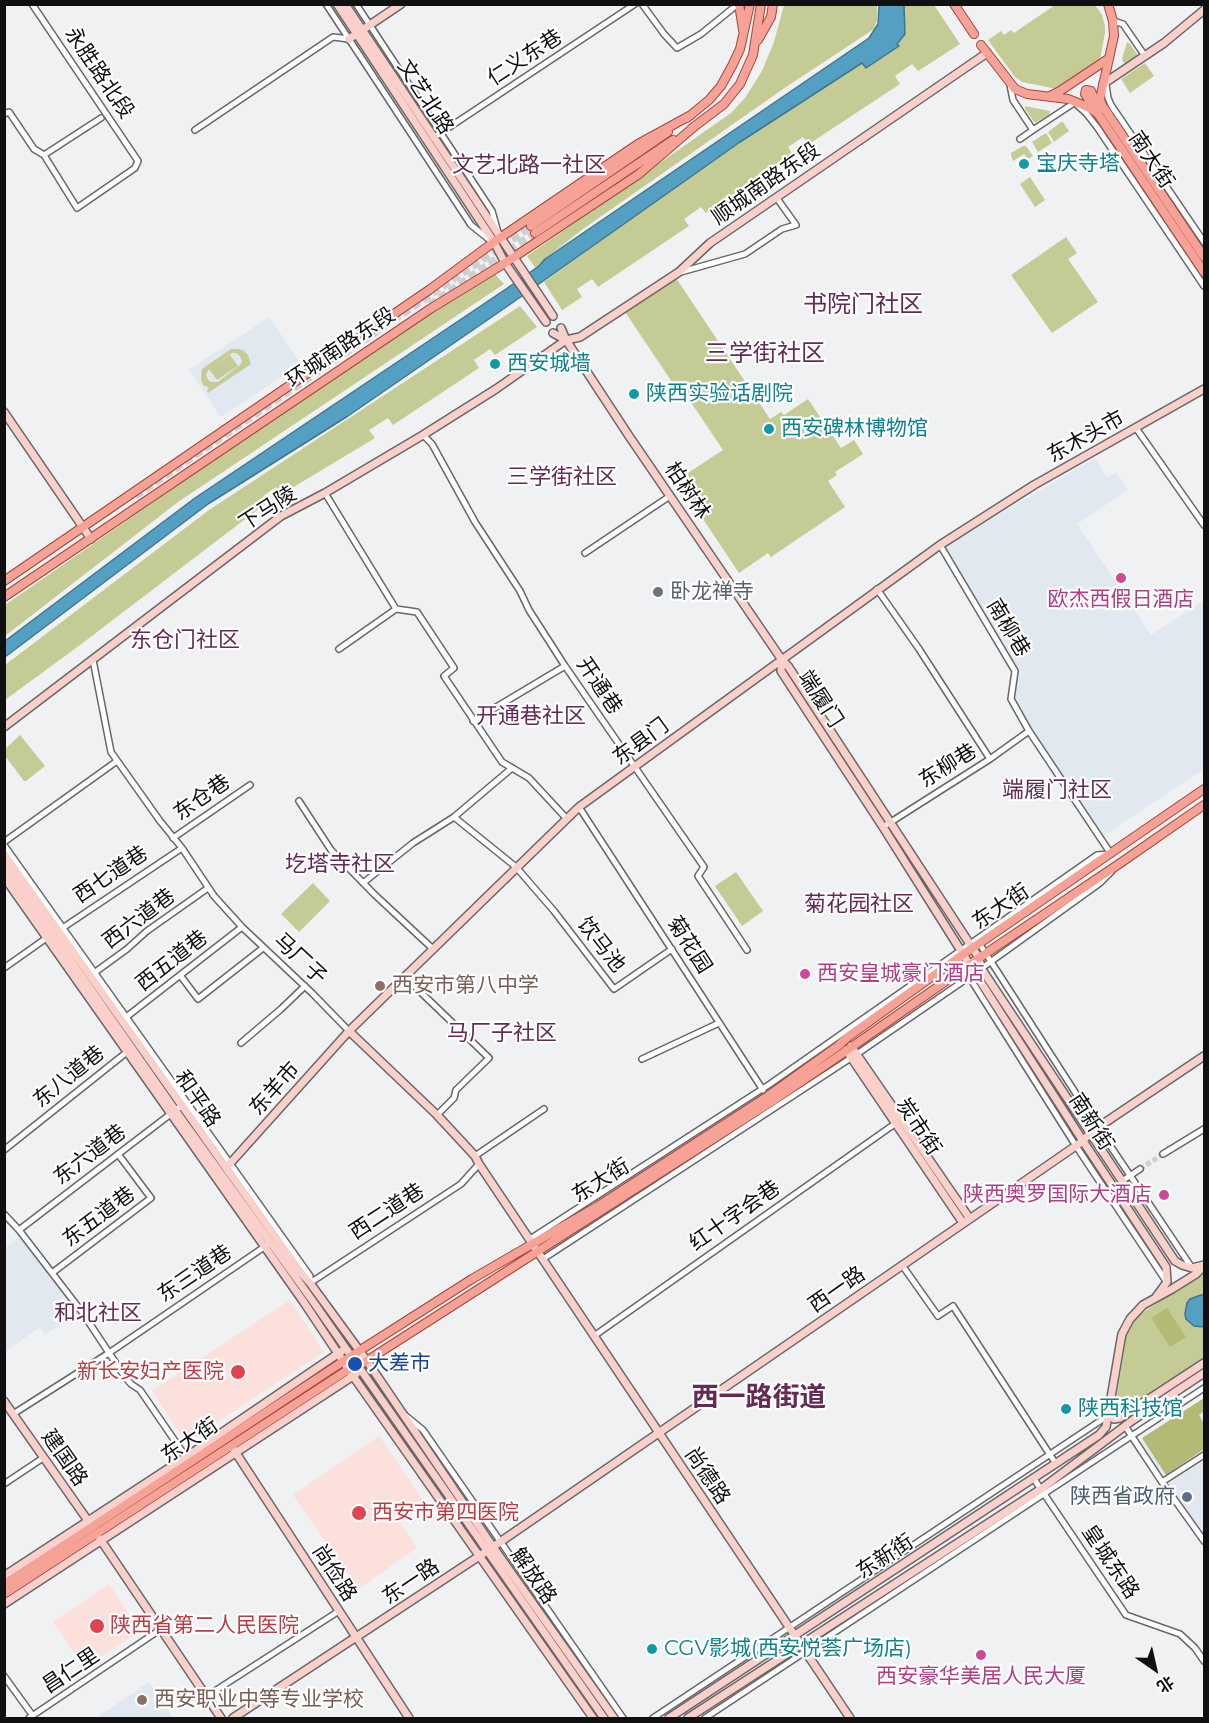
<!DOCTYPE html>
<meta charset="utf-8">
<style>
body{margin:0}
#map{position:relative;width:1209px;height:1723px;overflow:hidden;background:#f0f1f2;font-family:Montserrat,"Noto Sans SC",sans-serif}
canvas{display:block}
.frame{position:absolute;inset:0;border:6px solid #101010;pointer-events:none}
.north{position:absolute;left:1125px;top:1639px;width:60px;height:60px;-webkit-text-stroke:4px #fff;paint-order:stroke;rotate:146deg;font-size:16px;font-weight:700;line-height:24px;text-align:center;color:#101010}
.north::after{content:'';display:block;margin:auto;width:21px;height:27px;background:#101010;clip-path:polygon(50% 0,100% 100%,50% 72%,0 100%)}
</style>
<div id="map">
<canvas width="1209" height="1723"></canvas>
<div class="frame"></div>
<div class="north">北</div>
</div>
<script>
const g = document.querySelector('canvas').getContext('2d');
g.lineJoin = 'round';
function fillPath(path, color) { g.fillStyle = color; g.fill(path, 'evenodd'); }
const poly = rows => new Path2D(rows.map(r => 'M' + r).join(''));
function stroke(path, color, width, dash) { g.strokeStyle = color; g.lineWidth = width; g.lineCap = dash ? 'butt' : 'round'; g.setLineDash(dash || []); g.stroke(path); }
function drawText(font, color, halo, rows, align = 'center') {
  g.font = font + ' Montserrat,"Noto Sans SC",sans-serif'; g.lineWidth = 4.5; g.setLineDash([]); g.textBaseline = 'middle'; g.strokeStyle = halo; g.fillStyle = color; for (const [text, x, y, turn = 0] of rows) {
    g.save(); g.translate(x, y); g.rotate((+turn || 0) * Math.PI / 180); g.textAlign = isNaN(turn) ? turn : align; if (halo) g.strokeText(text, 0, 0); g.fillText(text, 0, 0); g.restore();
  }
}
fillPath(poly([
 [269,317,301,364,221,417,189,370],
 [1095,458,1107,477,1116,472,1128,490,1077,524,1151,635,1204,600,1204,769,1100,838,1011,699,1015,671,942,548],
 [20,1237,78,1313,45,1335,40,1327,5,1352,5,1248],
 [1204,1400,1204,1547,1133,1447],
 [149,1682,173,1718,96,1718]
]), '#e1e8ef');
fillPath(poly([
 [290,1300,324,1352,186,1443,152,1391],
 [379,1436,426,1504,400,1522,417,1548,358,1589,293,1495],
 [109,1584,140,1631,84,1668,53,1622]
]), '#fbe0db');
fillPath(poly([
 [784,5,877,5,877,20,874,29,786,87,583,229,547,257,549,259,537,270,527,256,731,113,745,98,762,71,774,42],
 [904,5,934,5,960,44,918,71,912,64,895,76,900,84,809,144,803,137,788,147,793,155,706,213,701,207,684,219,689,226,598,287,592,279,577,289,582,297,562,310,544,282,675,187,740,142,862,63,866,67,899,46,897,44,905,34],
 [1055,5,1095,5,1102,15,1105,26,1105,33,1100,60,1057,89,1022,82,1015,77,988,40,1001,31,1004,35,1011,30,1014,33],
 [1127,42,1130,44,1137,54,1136,58,1125,65,1122,59],
 [1145,63,1154,76,1130,93,1121,79],
 [1025,106,1050,111,1049,115,1035,123,1025,109],
 [1061,122,1063,122,1069,131,1054,142,1048,132],
 [1046,133,1052,143,1038,152,1032,142],
 [1023,146,1026,146,1033,156,1028,159,1024,154,1013,161,1011,156,1011,153],
 [1030,177,1045,200,1035,207,1020,184],
 [1066,237,1077,253,1068,259,1098,302,1052,333,1011,275],
 [490,269,504,284,178,502,5,636,5,605],
 [676,278,770,419,781,412,784,415,808,399,841,448,854,440,863,454,835,472,837,475,828,481,845,507,771,557,768,553,739,573,677,480,723,450,680,386,676,388,625,312],
 [520,306,537,327,495,355,490,349,474,360,479,368,393,425,388,418,369,430,375,438,282,494,276,487,263,496,265,504,80,645,5,700,5,665,209,510],
 [231,349,238,349,244,351,248,355,251,364,208,393,207,391,209,388,203,385,201,379,202,369],
 [232,353,236,353,240,356,242,361,240,365,218,382,213,382,209,381,206,375,209,369,217,380,238,366,230,355,210,368],
 [20,735,45,766,26,781,24,781,5,756,5,749],
 [736,872,763,911,742,926,715,886],
 [313,883,330,901,299,932,281,914],
 [1204,1273,1204,1359,1122,1414,1116,1410,1115,1407,1127,1332,1130,1325,1142,1313]
]), '#c5cb94');
fillPath(poly([
 [1167,1308,1186,1337,1170,1347,1151,1318],
 [1204,1398,1204,1411,1199,1415,1204,1424,1204,1449,1166,1475,1142,1438]
]), '#b3ba75');
const water = poly([
 [879,5,904,5,905,34,897,44,899,46,866,68,862,63,740,142,512,303,348,416,208,504,5,657,5,641,195,498,503,291,539,266,545,259,869,38,878,24,879,5],
 [1201,1295,1204,1295,1204,1327,1194,1326,1186,1319,1185,1314,1187,1303,1190,1299,1201,1295]
]);
fillPath(water, '#53a0c2');
stroke(water, '#3f758d', 1.5);
stroke(poly([
 [1140,1169,1163,1154]
]), '#cecfd0', 5, [5, 2.5]);
stroke(poly([
 [430,305,535,233],
 [135,496,531,226]
]), '#cecfd0', 8, [8, 4]);
const street = poly([
 [32,4,138,161,135,168,77,208,44,155,101,118],
 [326,4,471,225,491,241],
 [356,4,492,211,497,229],
 [642,4,664,34,677,48,701,34,738,4],
 [1113,21,1123,24,1145,56],
 [1010,85,1013,100,1033,130,1074,103,1077,102],
 [1106,85,1108,98,1111,105,1204,242],
 [1077,105,1086,113,1097,127,1204,286],
 [4,114,9,112,34,149,44,155],
 [195,130,333,37,349,39],
 [433,138,635,4],
 [1020,139,1033,130],
 [681,272,745,254,782,229,796,225,776,197],
 [1136,428,1204,525],
 [423,435,432,444,475,522,520,591,529,610,565,666,704,867,698,876,747,950],
 [325,493,396,609],
 [940,545,1015,671,1011,699,1029,731,1111,854],
 [585,553,670,496],
 [877,589,919,649,990,759],
 [339,649,396,609,417,612,454,668,444,676,502,762,529,778,566,818],
 [93,660,111,752,160,821,182,848,214,896,242,927,312,993,349,1031],
 [473,721,565,666],
 [299,801,331,850,374,894,433,949],
 [579,807,763,1090],
 [454,817,516,867,554,911,614,989,672,949],
 [883,827,990,759,1029,731],
 [173,838,250,785],
 [4,842,117,761],
 [4,845,310,1276,310,1283,461,1184,479,1164],
 [363,883,413,843,454,817,512,768],
 [61,929,182,848],
 [979,943,1091,1117,1192,1268],
 [956,956,1076,1146,1166,1281],
 [4,968,48,937],
 [94,973,127,949,147,931,208,888],
 [180,975,198,999,263,948],
 [405,977,489,1058,456,1090,454,1098,437,1115],
 [125,1018,242,927],
 [241,1043,281,1009,305,986],
 [642,1059,719,1023],
 [4,1150,127,1052],
 [1163,1154,1204,1129],
 [475,1156,544,1109],
 [1122,1181,1140,1169],
 [4,1214,19,1230,82,1312,125,1377,131,1384,140,1390,188,1460],
 [19,1230,181,1106],
 [530,1239,770,1084,1097,855,1109,854],
 [543,1259,857,1054,975,973,1100,883,1111,872],
 [902,1265,938,1316,953,1306,1056,1464],
 [52,1273,151,1198,118,1154],
 [594,1336,896,1123],
 [13,1414,109,1353,270,1243],
 [406,1416,423,1430,623,1718],
 [1125,1426,1162,1482,1204,1541],
 [1034,1479,1126,1615,1180,1634,1195,1648,1204,1661],
 [1162,1482,1204,1455],
 [4,1484,43,1458],
 [4,1676,33,1716],
 [207,1696,339,1611],
 [29,1718,161,1629],
 [653,1718,1109,1415],
 [705,1718,1204,1388]
]);
const secondary = poly([
 [337,4,494,242,505,263,546,322],
 [345,4,553,316],
 [349,39,401,4],
 [1103,84,1164,43,1204,10],
 [561,328,566,340,629,436,782,660,788,666,979,958,981,968,1175,1261,1182,1265,1192,1268,1204,1265],
 [553,333,566,340],
 [4,412,91,539],
 [782,660,781,671,883,827,975,973,1083,1141,1166,1267,1167,1282,1156,1297],
 [4,727,281,516,325,493,423,435,496,389,566,340,580,337,679,272,710,243,987,53],
 [4,854,226,1168,301,1273,310,1283,367,1361,493,1547,614,1718],
 [4,865,175,1110,312,1300,604,1718],
 [4,877,303,1301,353,1376,593,1718],
 [349,1031,437,1115,475,1156,479,1164,850,1718],
 [851,1046,970,1219],
 [846,1050,963,1223],
 [226,1168,349,1031,579,807,940,545,1034,485,1204,389],
 [4,1401,91,1525],
 [1109,1415,1114,1419,1120,1418,1204,1363],
 [234,1450,409,1718],
 [100,1539,221,1718],
 [4,1576,186,1457,342,1351],
 [4,1604,356,1374],
 [233,1718,487,1551,1083,1141,1091,1132,1204,1056],
 [669,1718,1099,1435,1106,1427,1120,1345,1122,1334,1130,1319,1143,1305,1172,1289,1196,1274,1204,1266],
 [688,1718,1041,1489,1133,1420,1204,1373]
]);
const primary = poly([
 [739,4,743,30],
 [954,4,974,34],
 [1108,4,1113,21,1114,36,1100,99,1102,105,1204,257],
 [758,40,771,17,773,4],
 [981,45,1015,89,1027,94,1068,99,1090,108,1098,114,1204,272],
 [1050,96,1060,91,1108,59],
 [1095,110,1085,94,1086,90,1091,91,1094,99,1102,108],
 [687,118,709,100,721,86,732,66,740,49,750,4],
 [691,129,724,104,740,84,753,55,761,4],
 [531,226,668,132],
 [535,233,673,140],
 [4,581,429,290,494,242,638,144,691,115],
 [4,597,430,309,505,263,639,174,695,126],
 [4,1585,359,1351,472,1279,598,1206,768,1096,838,1046,849,1036,958,958,1204,789],
 [4,1594,349,1369,357,1367,771,1102,833,1060,979,958,1119,864,1204,805]
]);
stroke(street, '#666768', 8);
stroke(secondary, '#666768', 10);
stroke(primary, '#a2473b', 10);
stroke(street, '#fff', 5);
stroke(secondary, '#fbd0cb', 7);
stroke(primary, '#f7a297', 8);
for (const [x, y, r, color] of [
 [1024,164,6,"#0f9aa8"],
 [495,364,6,"#0f9aa8"],
 [634,394,6,"#0f9aa8"],
 [769,429,6,"#0f9aa8"],
 [1121,578,6,"#d1479c"],
 [658,592,6,"#6b7280"],
 [805,974,6,"#d1479c"],
 [380,986,6,"#8d6e63"],
 [1164,1195,6,"#d1479c"],
 [355,1364,8,"#1a4fb4"],
 [238,1372,8,"#e0444e"],
 [1066,1409,6,"#0f9aa8"],
 [1187,1497,6,"#5c6f8a"],
 [359,1513,8,"#e0444e"],
 [97,1626,8,"#e0444e"],
 [652,1649,6,"#0f9aa8"],
 [981,1655,6,"#d1479c"],
 [142,1700,6,"#8d6e63"]
]) { const dot = new Path2D(); dot.arc(x, y, r, 0, 2 * Math.PI); g.fillStyle = color; g.fill(dot); stroke(dot, '#fff', 2); }
drawText('21px', '#101010', '#fff', [
 ["仁义东巷",525,58,-33],
 ["永胜路北段",99,73,56],
 ["文艺北路",425,97,57],
 ["南大街",1151,160,56],
 ["顺城南路东段",766,184,-35],
 ["环城南路东段",341,348,-34],
 ["东木头市",1086,437,-29],
 ["柏树林",687,491,56],
 ["下马陵",268,509,-33],
 ["南柳巷",1008,628,59],
 ["开通巷",599,686,56],
 ["端履门",820,699,57],
 ["东县门",641,742,-36],
 ["东柳巷",948,766,-32],
 ["东仓巷",202,798,-35],
 ["西七道巷",111,875,-34],
 ["东大街",1001,907,-34],
 ["西六道巷",139,919,-37],
 ["饮马池",601,945,52],
 ["菊花园",689,945,57],
 ["马厂子",300,959,43],
 ["西五道巷",172,961,-38],
 ["东八道巷",69,1077,-39],
 ["东羊市",275,1089,-48],
 ["和平路",197,1099,55],
 ["南新街",1091,1122,57],
 ["炭市街",918,1127,56],
 ["东六道巷",90,1155,-37],
 ["东大街",601,1181,-32],
 ["西二道巷",387,1212,-33],
 ["红十字会巷",735,1216,-35],
 ["东五道巷",99,1217,-37],
 ["东三道巷",195,1274,-34],
 ["西一路",837,1290,-35],
 ["东大街",190,1441,-34],
 ["建国路",64,1458,55],
 ["尚德路",707,1476,56],
 ["东新街",885,1557,-33],
 ["皇城东路",1110,1562,56],
 ["尚俭路",334,1573,57],
 ["解放路",533,1576,55],
 ["东一路",411,1582,-34],
 ["昌仁里",71,1671,-34]
]);
drawText('21px', '#0d838f', '#fff', [
 ["宝庆寺塔",1036,164],
 ["西安城墙",507,364],
 ["陕西实验话剧院",646,394],
 ["西安碑林博物馆",781,429],
 ["陕西科技馆",1078,1409],
 ["CGV影城(西安悦荟广场店)",664,1649]
], 'left');
drawText('21px', '#5b616d', '#fff', [
 ["卧龙禅寺",670,592]
], 'left');
drawText('21px', '#b23c85', '#fff', [
 ["欧杰西假日酒店",1121,600],
 ["西安皇城豪门酒店",817,974,"left"],
 ["陕西奥罗国际大酒店",1152,1195,"right"],
 ["西安豪华美居人民大厦",981,1677]
]);
drawText('21px', '#785e54', '#fff', [
 ["西安市第八中学",392,986],
 ["西安职业中等专业学校",154,1700]
], 'left');
drawText('21px', '#164399', '#fff', [
 ["大差市",368,1364]
], 'left');
drawText('21px', '#be3a42', '#fff', [
 ["新长安妇产医院",224,1372,"right"],
 ["西安市第四医院",372,1513],
 ["陕西省第二人民医院",110,1626]
], 'left');
drawText('21px', '#4e5e75', '#fff', [
 ["陕西省政府",1175,1497]
], 'right');
drawText('22px', '#642a54', '#fff', [
 ["文艺北路一社区",529,166],
 ["三学街社区",562,478],
 ["东仓门社区",185,641],
 ["开通巷社区",531,717],
 ["端履门社区",1057,791],
 ["圪塔寺社区",340,865],
 ["菊花园社区",859,905],
 ["马厂子社区",502,1034],
 ["和北社区",98,1314]
]);
drawText('24px', '#642a54', '#fff', [
 ["书院门社区",863,305],
 ["三学街社区",765,354]
]);
drawText('bold 27px', '#642a54', '#fff', [
 ["西一路街道",759,1398]
]);
</script>
